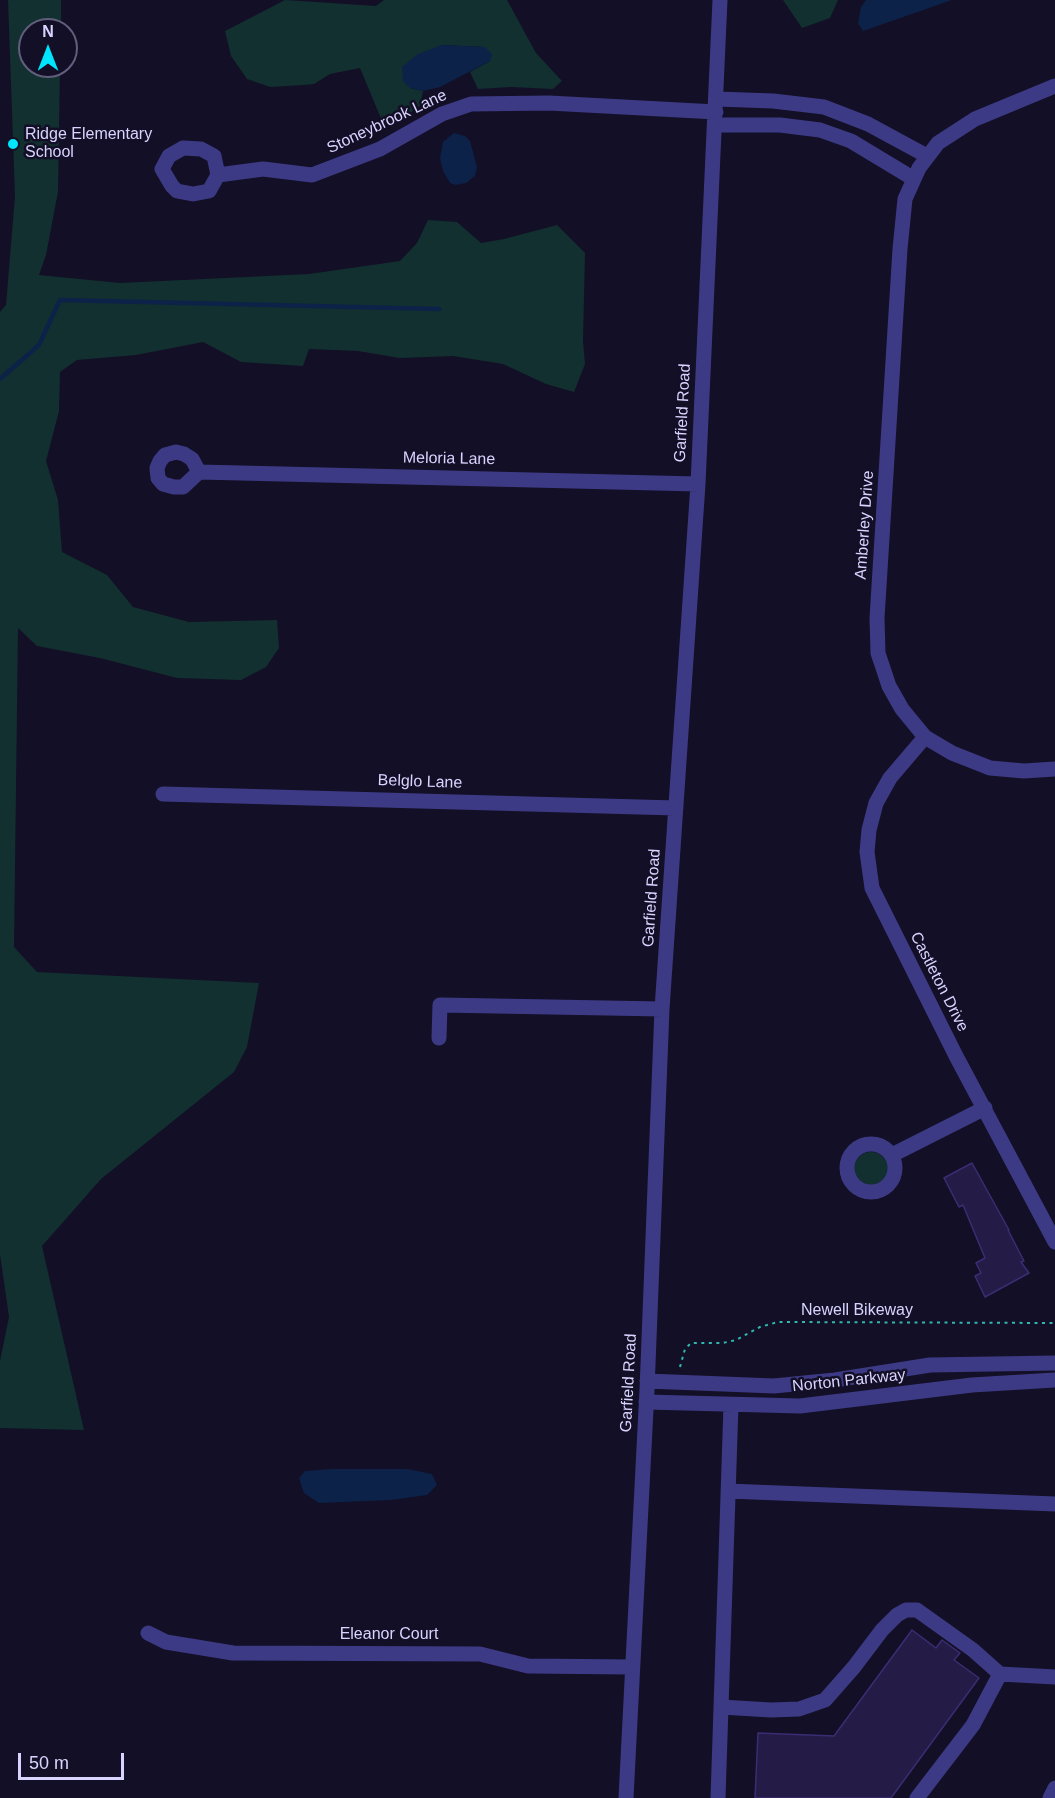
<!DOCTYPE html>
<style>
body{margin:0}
#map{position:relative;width:1055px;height:1798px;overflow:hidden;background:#130f26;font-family:Helvetica,sans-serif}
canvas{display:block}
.north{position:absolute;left:18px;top:18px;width:60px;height:60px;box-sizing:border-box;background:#130f26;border:2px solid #625e7d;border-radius:50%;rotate:0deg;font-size:16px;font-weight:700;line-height:24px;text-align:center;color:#d9d4ff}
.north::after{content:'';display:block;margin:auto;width:21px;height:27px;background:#00e5ff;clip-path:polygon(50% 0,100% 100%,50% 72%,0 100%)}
.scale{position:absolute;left:18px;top:1753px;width:106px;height:27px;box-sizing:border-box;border:3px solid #d9d4ff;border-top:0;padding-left:8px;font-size:18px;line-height:21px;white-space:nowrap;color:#d9d4ff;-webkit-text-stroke:4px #130f26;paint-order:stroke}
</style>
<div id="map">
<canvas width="1055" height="1798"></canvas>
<div class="north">N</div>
<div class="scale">50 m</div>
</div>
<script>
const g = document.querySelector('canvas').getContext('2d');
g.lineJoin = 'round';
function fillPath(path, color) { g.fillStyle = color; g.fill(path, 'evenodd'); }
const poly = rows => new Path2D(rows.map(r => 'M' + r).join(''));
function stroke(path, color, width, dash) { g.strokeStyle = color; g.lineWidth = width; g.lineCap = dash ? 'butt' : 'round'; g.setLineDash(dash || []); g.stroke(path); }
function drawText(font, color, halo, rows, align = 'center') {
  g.font = font + ' Helvetica,sans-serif'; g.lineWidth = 5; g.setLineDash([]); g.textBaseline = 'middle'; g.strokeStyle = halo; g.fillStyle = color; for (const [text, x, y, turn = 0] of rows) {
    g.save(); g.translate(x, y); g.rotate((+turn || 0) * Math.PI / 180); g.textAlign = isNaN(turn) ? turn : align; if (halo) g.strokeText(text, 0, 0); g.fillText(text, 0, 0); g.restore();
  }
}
fillPath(poly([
 [8,0,61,0,61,30,30,30,30,66,60,66,58,192,46,255,39,275,120,283,309,274,400,261,417,243,428,220,457,222,481,243,504,239,557,225,585,253,583,341,585,364,574,392,546,384,503,364,453,356,400,358,358,351,309,349,303,366,241,362,203,342,136,355,77,360,60,372,59,411,46,461,58,500,62,552,107,575,133,607,189,622,277,620,279,648,266,667,241,680,177,678,100,658,37,646,18,628,14,947,37,972,259,983,247,1047,234,1072,101,1179,42,1246,84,1430,0,1428,0,1361,9,1317,0,1254,0,312,6,305,15,196],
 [285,0,376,6,384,0,507,0,536,53,562,81,553,89,511,87,478,89,470,72,490,61,484,47,442,45,410,88,423,91,420,106,403,118,382,121,360,68,330,74,314,84,303,85,270,87,247,79,231,56,225,31],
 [783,0,838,0,830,18,802,28],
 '854 1169a17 17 0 1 1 34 0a17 17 0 1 1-34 0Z'
]), '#12302f');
fillPath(poly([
 [866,0,952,0,863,31,858,23,861,7],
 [442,45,485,47,492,54,490,61,440,87,423,91,410,88,403,81,402,67,418,54],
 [454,133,465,136,470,141,477,167,475,176,466,183,456,185,450,183,443,171,440,158,443,142],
 [332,1469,407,1469,432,1474,437,1485,427,1495,391,1500,319,1503,304,1493,299,1478,305,1471]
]), '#0c2248');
stroke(poly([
 [0,379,39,345,60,300,439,309]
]), '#0c2248', 4.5);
const building = poly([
 [972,1163,1009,1230,1008,1230,1024,1261,1021,1262,1029,1273,985,1297,975,1276,981,1273,976,1263,985,1258,963,1205,959,1207,944,1178,972,1163],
 [912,1630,936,1648,942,1640,960,1653,954,1660,979,1678,891,1798,755,1798,758,1733,834,1736,912,1630]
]);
fillPath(building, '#241b47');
stroke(building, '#3b2d73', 1.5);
stroke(poly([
 [680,1367,685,1349,691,1343,723,1343,736,1340,760,1327,778,1322,1055,1323]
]), '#2fb8b0', 2, [3, 4.5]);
stroke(poly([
 [1055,86,975,119,938,143,919,168,905,199,900,249,877,618,878,653,889,686,902,709,925,737,952,753,990,768,1024,771,1055,769],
 [717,99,773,101,824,107,868,124,927,156],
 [715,125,780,125,820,130,851,141,914,179],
 [218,175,209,191,193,194,177,191,172,186,162,169,169,156,183,148,201,149,214,156,218,175,263,169,312,175,380,149,442,114,471,104,549,103,716,112],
 [199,472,183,487,174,487,163,484,158,478,157,468,160,461,165,455,176,452,184,454,192,459,199,472,698,484],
 [925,737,890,778,876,803,869,830,867,852,872,888,956,1056,1055,1242],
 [163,794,676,808],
 [439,1038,440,1005,662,1009],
 '847 1168a24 24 0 1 1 48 0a24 24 0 1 1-48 0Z',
 [892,1155,985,1108],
 [647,1381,774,1386,835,1380,930,1365,1055,1363],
 [646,1402,800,1406,972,1385,1055,1380],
 [728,1491,1055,1504],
 [148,1633,166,1642,233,1653,480,1654,528,1666,631,1667],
 [721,1707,771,1710,799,1709,825,1700,854,1667,882,1630,897,1615,906,1610,917,1610,973,1650,1000,1674,1055,1677],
 [626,1798,647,1390,662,1009,698,484,720,0],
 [718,1798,731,1405],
 [917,1798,973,1725,1000,1674],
 [1050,1798,1055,1788]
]), '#3d3a85', 15);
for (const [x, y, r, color] of [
 [13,144,6,"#00e5ff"]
]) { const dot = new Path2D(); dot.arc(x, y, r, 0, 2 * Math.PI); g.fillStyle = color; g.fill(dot); stroke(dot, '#130f26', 2); }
drawText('16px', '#d9d4ff', '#130f26', [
 ["Stoneybrook Lane",387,122,-25],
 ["Garfield Road",683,413,-87],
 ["Meloria Lane",449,459,1],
 ["Amberley Drive",865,525,-86],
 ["Belglo Lane",420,782,2],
 ["Garfield Road",652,898,-86],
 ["Castleton Drive",939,982,63],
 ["Newell Bikeway",857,1311],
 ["Norton Parkway",849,1381,-6],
 ["Garfield Road",629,1383,-87],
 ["Eleanor Court",389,1635]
]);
drawText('16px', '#d9d4ff', '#130f26', [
 ["Ridge Elementary",25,135],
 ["School",25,153]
], 'left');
</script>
